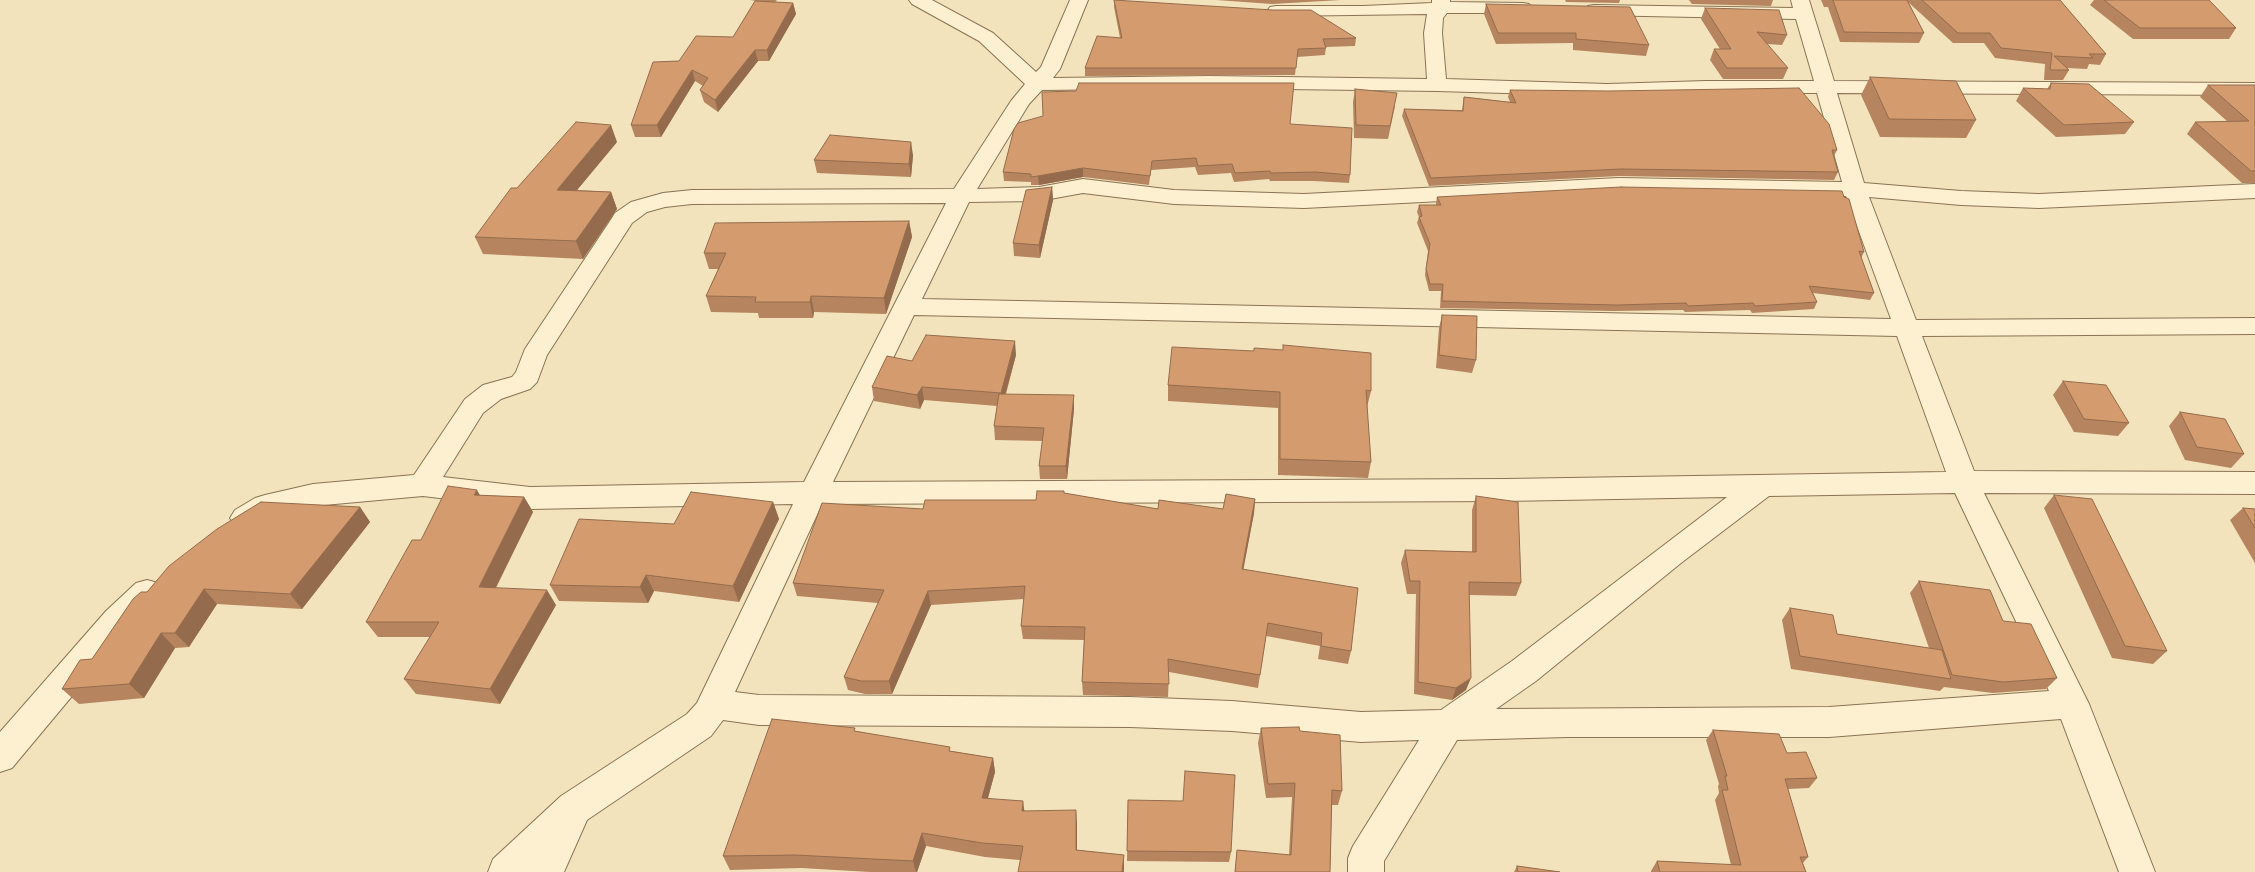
<!DOCTYPE html>
<style>
body{margin:0}
canvas{display:block;background:#f2e3bc}
</style>
<canvas width="2255" height="872"></canvas>
<script>
const g = document.querySelector('canvas').getContext('2d');
g.lineJoin = 'round';
const poly = rows => new Path2D(rows.map(r => 'M' + r).join(''));
function stroke(path, color, width, dash) { g.strokeStyle = color; g.lineWidth = width; g.lineCap = dash ? 'butt' : 'round'; g.setLineDash(dash || []); g.stroke(path); }
function fillPath(path, color) { g.fillStyle = color; g.fill(path, 'evenodd'); }
const minor = poly([
 [909,0,932,0,993,33,1036,72,1041,67,1070,0,1088,0,1060,69,1053,78,1209,76,1427,79,1424,33,1427,14,1276,16,1270,15,1267,11,1270,7,1276,6,1363,6,1432,3,1432,0,1450,0,1450,2,1523,3,1529,4,1532,8,1529,12,1523,13,1447,13,1443,18,1442,33,1446,79,1607,84,1706,81,1814,81,1796,19,1594,15,1588,14,1585,10,1588,6,1594,5,1793,8,1791,0,1809,0,1834,81,2255,83,2255,95,1837,93,1864,183,1961,191,2039,194,2255,184,2255,198,2039,208,1961,205,1869,197,1916,320,2255,318,2255,334,1922,336,1974,471,2255,472,2255,494,1984,493,2089,704,2155,872,2119,872,2061,719,1829,737,1568,737,1457,740,1384,861,1384,872,1348,872,1348,858,1353,846,1419,740,1361,742,1232,731,1130,727,759,725,723,720,711,736,587,820,564,872,488,872,493,859,561,796,687,714,697,703,793,504,530,509,423,496,313,506,273,515,255,526,245,529,235,526,230,518,235,510,255,498,265,495,313,484,414,475,465,399,483,385,512,377,516,372,525,349,612,218,615,213,631,202,663,193,692,190,954,189,1011,101,1025,84,979,41,912,4,909,0],
 [1209,88,1437,91,1607,96,1706,93,1817,93,1842,182,1619,178,1304,194,1174,190,1083,179,1039,187,977,189,1029,104,1042,90,1209,88],
 [1619,192,1846,196,1891,319,922,299,969,202,1039,201,1083,193,1174,204,1304,208,1619,192],
 [946,203,804,482,530,487,443,477,483,413,501,399,530,389,537,382,547,355,632,223,647,212,665,207,692,204,946,203],
 [914,315,1897,336,1946,472,1505,479,833,482,914,315],
 [1955,493,2049,691,1829,707,1496,709,1536,681,1681,563,1769,496,1955,493],
 [1727,497,1512,661,1441,710,1361,712,1232,701,1130,697,759,695,735,692,822,504,1505,501,1727,497],
 [147,580,158,583,162,592,158,601,128,629,12,768,0,772,0,732,106,611,136,583,147,580]
]);
stroke(minor, '#8b7354', 2);
fillPath(minor, '#fcf0d0');
fillPath(poly([
 [750,0,777,0,775,2,793,3,796,14,769,61,758,61,718,112,704,102,700,90,703,86,695,81,661,137,635,137,631,125,679,61,733,37,764,2],
 [1114,0,1356,38,1355,46,1326,47,1325,55,1297,57,1295,75,1085,76,1085,68,1120,38,1114,7],
 [1216,0,1341,0,1272,4],
 [1565,0,1620,0,1619,3,1566,2],
 [1689,0,1773,0,1771,6,1692,4],
 [1821,0,2060,0,2106,54,2100,65,2089,64,2087,69,2067,68,2069,70,2063,80,2044,80,2045,64,1995,58,1984,43,1953,43,1908,2,1924,33,1919,43,1840,42,1828,7,1824,7],
 [2094,0,2209,0,2236,28,2229,39,2133,39,2090,5],
 [1486,4,1649,45,1646,56,1573,50,1573,43,1496,44,1484,14],
 [1705,8,1787,35,1782,45,1767,44,1788,68,1783,79,1723,79,1710,60,1714,49,1720,49,1701,19],
 [1870,77,1976,120,1966,138,1880,137,1861,95],
 [2051,83,2134,122,2125,134,2056,137,2016,101,2023,88,2047,89],
 [2208,85,2255,85,2255,183,2242,183,2187,134,2195,122,2228,122,2200,97],
 [1355,89,1395,106,1388,139,1354,138,1353,102],
 [1510,90,1837,150,1834,156,1838,172,1834,180,1619,176,1429,186,1402,116,1404,109,1462,110,1464,97,1510,102,1508,97],
 [1290,124,1350,175,1349,183,1314,181,1270,181,1269,179,1234,182,1231,173,1198,175,1195,167,1151,170,1149,185,1083,177,1039,185,1031,185,1031,182,1004,181,1003,172],
 [617,142,577,190,611,192,617,209,583,259,483,254,475,237,517,188],
 [913,155,911,177,817,173,814,160],
 [1052,187,1053,200,1040,258,1014,256,1013,243],
 [1437,197,1844,197,1864,252,1861,258,1874,293,1870,300,1813,293,1817,302,1814,309,1752,313,1750,310,1685,312,1683,310,1614,311,1440,308,1441,291,1429,291,1425,275,1428,251,1417,223,1419,217,1417,212,1419,205,1436,205,1436,203],
 [909,221,912,237,886,314,814,312,813,318,759,318,758,313,711,312,706,296,718,269,709,269,704,253],
 [1442,315,1476,360,1472,373,1436,368,1439,328],
 [1016,355,1006,394,1074,409,1067,479,1040,479,1039,466,1043,441,995,440,994,426,997,406,924,400,920,409,874,401,872,387,912,361],
 [2063,381,2129,423,2118,436,2074,432,2053,395],
 [1168,385,1371,391,1367,407,1371,462,1368,478,1278,475,1278,408,1168,401],
 [2180,412,2244,454,2231,468,2185,460,2169,426],
 [1064,493,1158,509,1223,509,1255,499,1254,513,1243,569,1351,651,1348,664,1318,659,1320,646,1266,636,1258,688,1169,672,1168,697,1083,695,1082,682,1084,640,1023,639,1021,626,1024,599,931,605,892,694,865,694,848,690,844,677,878,603,797,596,793,583,923,509,1036,500],
 [480,495,524,497,533,512,496,588,556,605,500,704,416,694,404,679,430,637,378,637,366,622,421,540],
 [2054,495,2167,651,2153,664,2112,658,2044,508],
 [1476,496,1521,583,1516,596,1469,595,1466,690,1452,700,1414,694,1416,594,1407,594,1401,563,1405,550,1472,552,1472,510],
 [773,502,779,519,739,602,654,591,648,603,559,601,550,585,674,524],
 [360,507,370,522,302,609,217,604,189,647,175,648,144,698,79,704,62,689,92,659,147,592],
 [2243,508,2255,509,2255,563,2230,520],
 [1919,581,2003,621,2057,678,2046,689,1993,693,1944,687,1940,691,1791,669,1782,620,1790,608,1837,634,1929,648,1910,593],
 [1261,728,1300,731,1342,791,1338,805,1332,805,1330,872,1235,872,1237,850,1289,855,1292,797,1266,798,1258,743],
 [1713,730,1787,753,1817,778,1809,788,1788,789,1808,857,1803,863,1806,872,1651,872,1651,871,1657,861,1731,865,1715,800,1719,793,1718,786,1719,784,1706,740],
 [856,731,951,751,993,758,995,772,988,798,1025,811,1077,824,1077,850,1124,855,1124,869,985,857,926,846,917,872,870,872,801,868,730,870,723,856],
 [1128,800,1231,852,1229,862,1127,861],
 [1517,866,1560,872,1514,872]
]), '#b6855f');
fillPath(poly([
 [793,3,796,14,769,61,767,50],
 [755,50,758,61,718,112,715,100],
 [692,70,695,81,661,137,657,125],
 [611,125,617,142,563,207,557,190],
 [911,142,913,155,911,177,909,164],
 [1083,168,1083,177,1039,185,1038,176],
 [1052,187,1053,200,1040,258,1039,245],
 [611,192,617,209,583,259,576,241],
 [909,221,912,237,886,314,884,298],
 [811,296,814,312,813,318,810,302],
 [1015,341,1016,355,1002,406,1001,393],
 [922,387,924,400,920,409,917,395],
 [1074,395,1074,409,1067,479,1066,466],
 [477,490,486,506,474,495],
 [524,497,533,512,488,603,479,587],
 [1255,499,1254,513,1241,582,1242,569],
 [773,502,779,519,739,602,733,586],
 [360,507,370,522,302,609,290,594],
 [646,575,654,591,648,603,640,587],
 [204,589,217,604,189,647,175,633],
 [547,590,556,605,500,704,490,689],
 [928,591,931,605,892,694,889,681],
 [161,633,175,648,144,698,129,684],
 [1471,678,1466,690,1452,700,1456,688],
 [993,758,995,772,984,812,982,798],
 [1023,801,1025,815,1022,811],
 [1076,810,1077,824,1077,864,1076,850],
 [922,833,926,846,917,872,916,872,913,861],
 [1124,855,1124,872,1122,872]
]), '#946c4d');
const building = poly([
 [1114,0,1273,10,1311,10,1356,38,1323,39,1326,48,1298,49,1296,68,1085,68,1097,36,1122,38,1114,0],
 [1833,0,1907,0,1924,33,1844,32,1833,0],
 [1922,0,2060,0,2106,54,2089,54,2093,58,2054,56,2069,70,2050,70,2052,53,2001,48,1990,33,1958,33,1922,0],
 [2104,0,2209,0,2236,28,2140,28,2104,0],
 [755,1,793,3,767,50,755,50,715,100,700,90,708,78,692,70,657,125,631,125,653,62,679,61,696,36,733,37,755,1],
 [1486,4,1630,7,1649,45,1576,39,1576,33,1498,33,1486,4],
 [1705,8,1779,10,1787,35,1757,32,1788,68,1727,68,1714,49,1731,49,1705,8],
 [1870,77,1956,81,1976,120,1889,119,1870,77],
 [1079,83,1294,83,1290,124,1352,128,1350,175,1316,172,1271,173,1270,171,1235,173,1232,164,1198,166,1196,158,1152,161,1150,176,1083,168,1038,176,1031,177,1031,174,1003,172,1014,129,1018,123,1043,116,1042,92,1076,91,1079,83],
 [2051,83,2089,84,2134,122,2064,125,2023,88,2050,89,2051,83],
 [2208,85,2255,85,2255,171,2251,171,2195,122,2249,121,2208,85],
 [1799,88,1829,124,1837,150,1832,150,1838,172,1621,169,1431,178,1404,109,1463,111,1464,97,1516,103,1510,90,1609,91,1799,88],
 [1355,89,1397,93,1390,126,1356,125,1355,89],
 [576,122,611,125,557,190,611,192,576,241,475,237,511,188,517,188,576,122],
 [830,135,911,142,909,164,814,160,830,135],
 [1052,187,1039,245,1013,243,1026,190,1052,187],
 [1621,187,1842,191,1844,197,1849,199,1864,252,1859,251,1874,293,1809,286,1817,302,1755,306,1753,303,1688,306,1686,303,1617,305,1442,301,1443,284,1430,284,1426,269,1430,244,1419,217,1422,216,1419,205,1441,205,1437,197,1621,187],
 [909,221,884,298,811,296,810,302,755,302,756,297,706,296,726,253,704,253,715,223,909,221],
 [1442,315,1477,316,1476,360,1439,355,1442,315],
 [926,335,1015,341,1001,393,922,387,917,395,872,387,887,356,912,361,926,335],
 [1283,345,1371,353,1371,391,1366,390,1371,462,1280,459,1280,392,1168,385,1172,347,1254,351,1254,348,1283,350,1283,345],
 [2063,381,2106,385,2129,423,2084,419,2063,381],
 [999,394,1074,395,1066,466,1039,466,1044,428,994,426,999,394],
 [2180,412,2225,419,2244,454,2197,447,2180,412],
 [448,486,477,490,474,495,524,497,479,587,547,590,490,689,404,679,439,622,366,622,412,540,421,540,448,486],
 [1037,491,1064,491,1064,493,1158,509,1159,500,1223,509,1226,494,1255,499,1242,569,1358,588,1351,651,1321,646,1322,633,1268,623,1260,675,1168,659,1169,684,1082,682,1085,627,1021,626,1025,586,928,591,889,681,861,681,844,677,884,590,793,583,822,503,923,509,925,500,1036,500,1037,491],
 [691,492,773,502,733,586,646,575,640,587,550,585,579,519,674,524,691,492],
 [2054,495,2092,499,2167,651,2125,646,2054,495],
 [1476,496,1518,502,1521,583,1469,582,1471,678,1456,688,1418,682,1420,581,1410,581,1405,550,1476,552,1476,496],
 [261,502,360,507,290,594,204,589,175,633,161,633,129,684,62,689,80,660,92,659,133,599,141,592,147,592,169,566,217,529,261,502],
 [2243,508,2255,509,2255,528,2243,508],
 [1919,581,1990,590,2003,621,2031,624,2057,678,2003,682,1952,675,1919,581],
 [1790,608,1833,615,1837,634,1942,650,1951,679,1800,656,1790,608],
 [772,719,855,728,854,731,950,747,949,751,993,758,982,798,1023,801,1022,811,1076,810,1076,850,1124,855,1122,872,1018,872,1023,846,982,843,922,833,913,861,795,855,723,856,772,719],
 [1299,727,1300,731,1340,735,1342,791,1332,790,1330,872,1235,872,1237,850,1291,855,1295,783,1268,784,1261,728,1299,727],
 [1713,730,1779,734,1787,753,1806,752,1817,778,1785,779,1808,857,1800,857,1806,872,1660,872,1657,861,1741,865,1722,790,1728,790,1725,776,1727,776,1713,730],
 [1185,771,1235,775,1231,852,1127,851,1128,800,1183,801,1185,771],
 [1517,866,1560,872,1518,872,1517,866]
]);
fillPath(building, '#d49b6e');
stroke(building, '#946c4d', 1);
</script>
